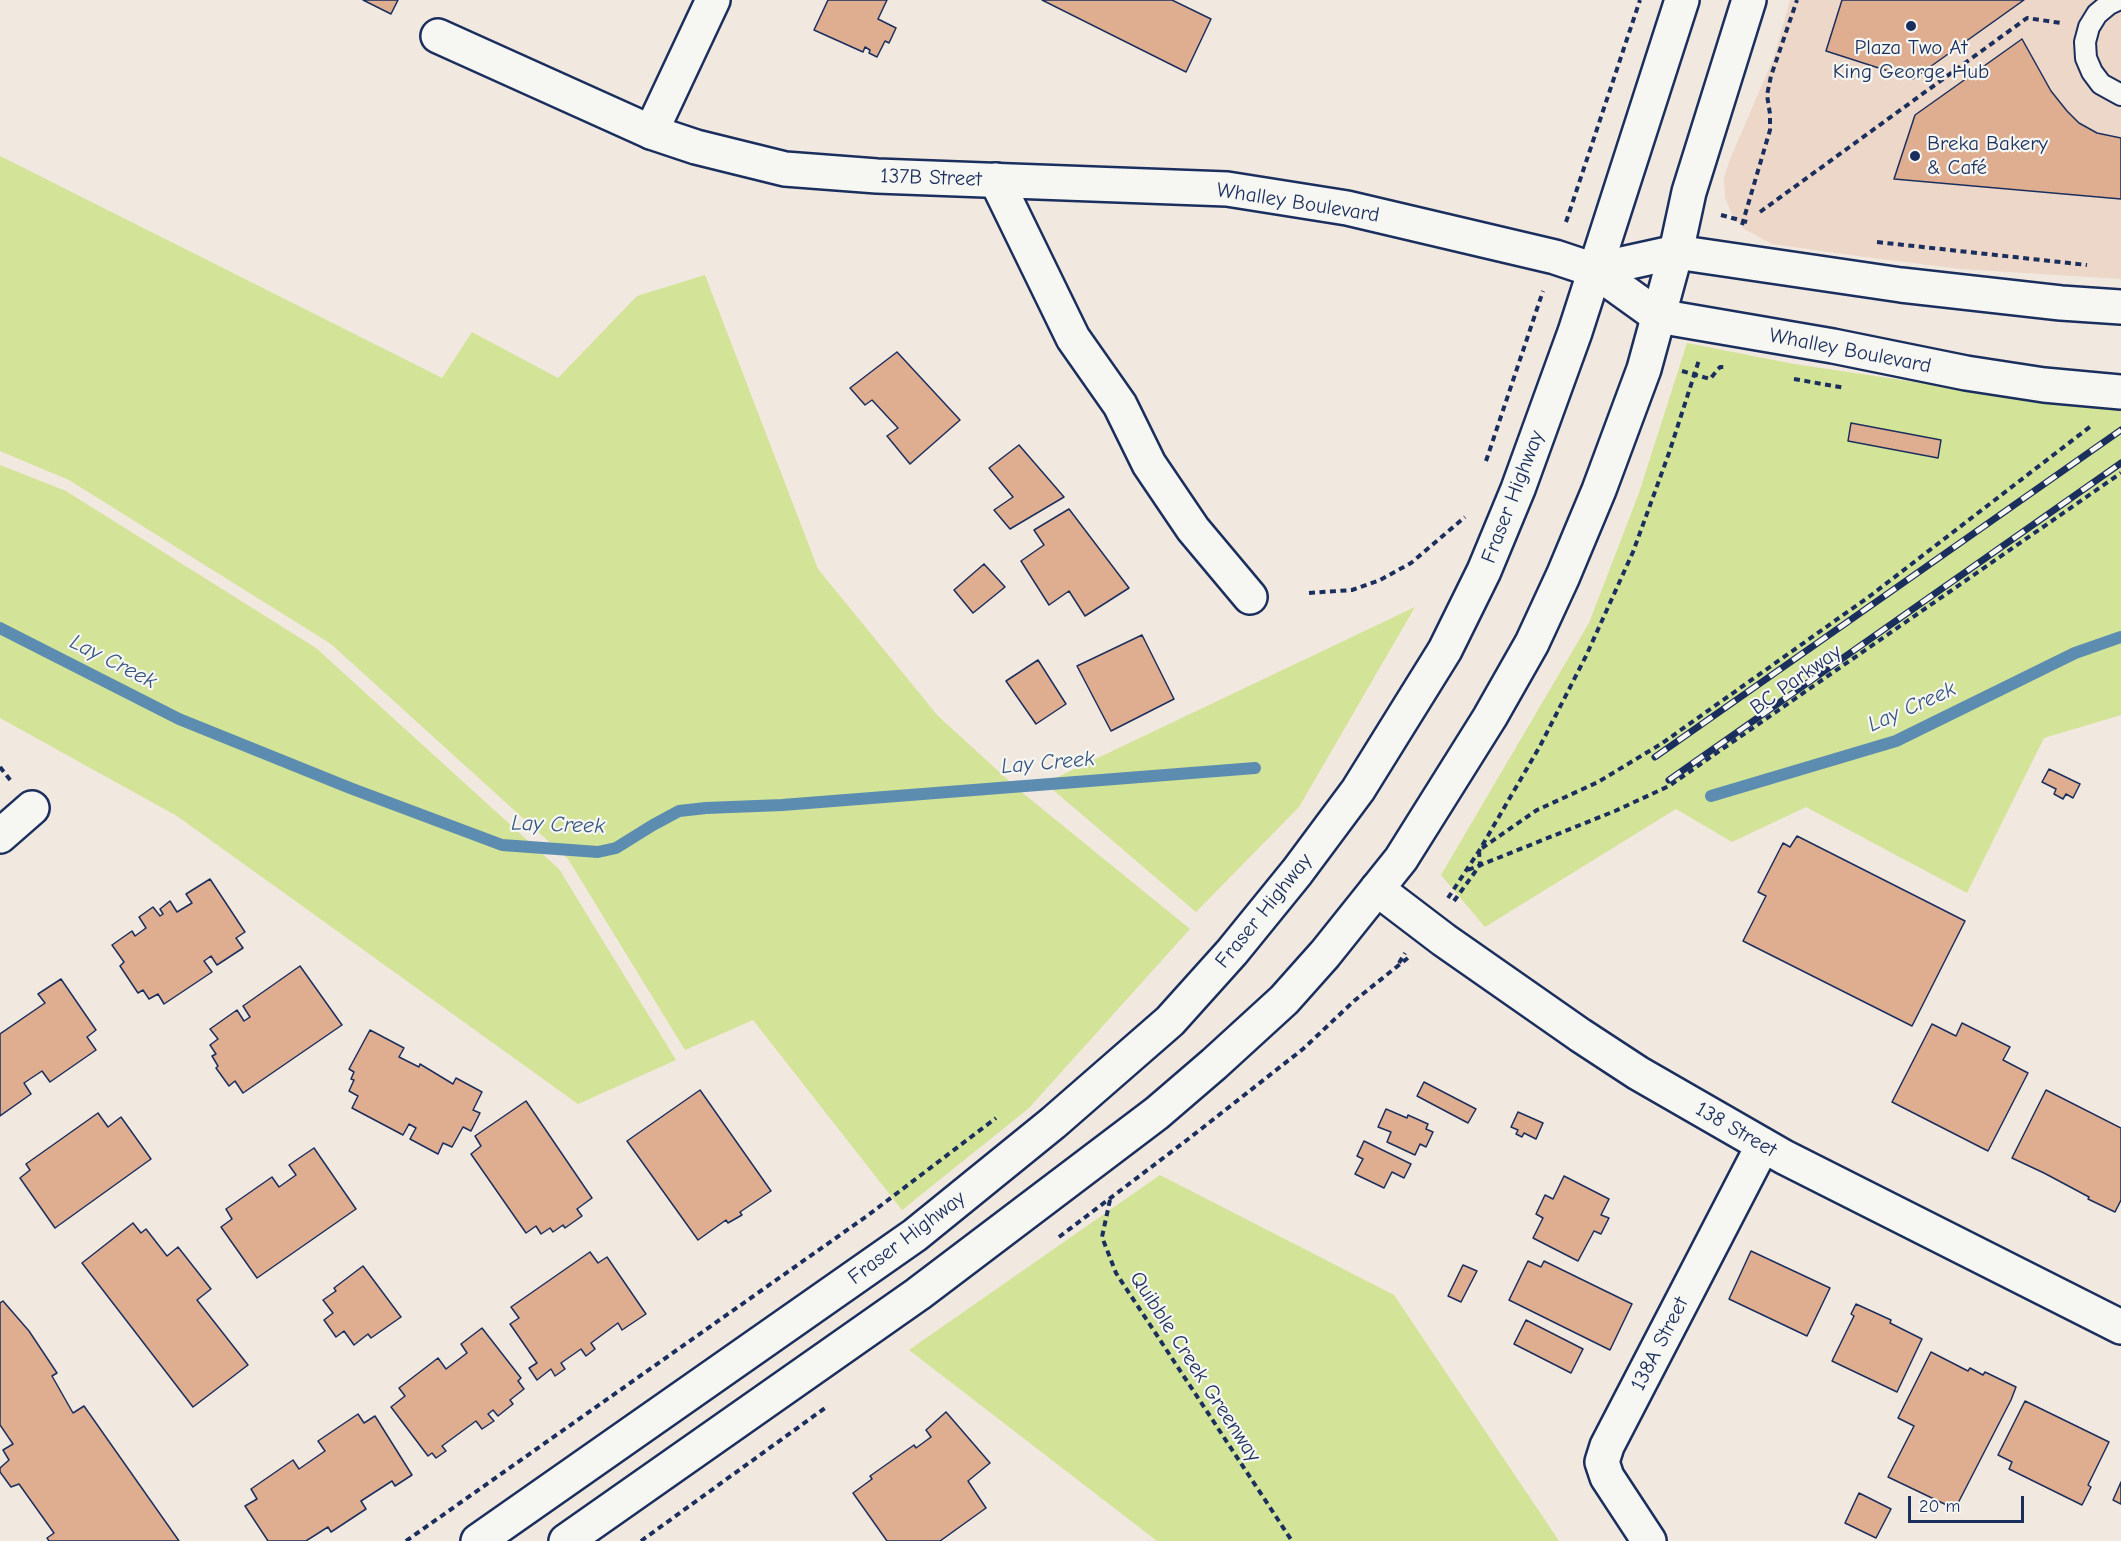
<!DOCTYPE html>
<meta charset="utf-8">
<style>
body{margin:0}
#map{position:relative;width:2121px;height:1541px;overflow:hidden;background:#f1e8df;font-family:"Comic Neue",sans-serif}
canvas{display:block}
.scale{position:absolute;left:1908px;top:1496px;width:116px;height:27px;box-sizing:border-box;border:3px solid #1b2f5e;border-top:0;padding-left:8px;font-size:18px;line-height:21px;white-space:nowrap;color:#1b2f5e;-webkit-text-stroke:4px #f6f6f2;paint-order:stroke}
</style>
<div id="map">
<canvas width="2121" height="1541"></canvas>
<div class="scale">20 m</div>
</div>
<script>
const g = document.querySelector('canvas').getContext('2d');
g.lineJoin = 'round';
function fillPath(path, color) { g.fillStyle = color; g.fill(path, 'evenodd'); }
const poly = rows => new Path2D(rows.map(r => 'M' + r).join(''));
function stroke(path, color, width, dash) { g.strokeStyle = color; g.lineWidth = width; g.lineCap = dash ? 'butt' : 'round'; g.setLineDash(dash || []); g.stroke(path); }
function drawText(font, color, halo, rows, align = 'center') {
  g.font = font + ' "Comic Neue",sans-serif'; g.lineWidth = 4.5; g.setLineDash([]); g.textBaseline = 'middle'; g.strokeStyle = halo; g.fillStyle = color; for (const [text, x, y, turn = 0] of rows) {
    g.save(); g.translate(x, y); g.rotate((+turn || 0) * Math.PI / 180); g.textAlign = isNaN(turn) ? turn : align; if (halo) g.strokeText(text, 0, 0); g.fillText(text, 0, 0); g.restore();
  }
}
fillPath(poly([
 [1790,0,2121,0,2121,279,1961,269,1865,257,1772,244,1744,229,1732,214,1725,198,1724,177,1731,157,1774,57]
]), '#ecd7c8');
fillPath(poly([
 [0,156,442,378,472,332,558,378,637,296,705,275,818,569,938,716,1019,790,1190,929,1029,1108,902,1210,753,1020,685,1050,568,859,331,644,69,480,0,451],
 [1687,343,1794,364,2043,401,2121,408,2121,715,2044,738,1967,893,1806,807,1732,842,1676,809,1485,927,1441,875,1589,623,1639,493],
 [0,465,66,491,316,648,559,869,676,1060,578,1104,177,816,0,718],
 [1415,607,1299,807,1196,912,1045,783],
 [1160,1175,1394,1295,1559,1541,1157,1541,909,1350]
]), '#d3e397');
stroke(poly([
 [0,628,179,719,350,788,502,845,598,852,616,848,653,825,679,811,706,808,782,805,1255,768],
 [1711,796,1896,741,2075,653,2121,637]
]), '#5c8db1', 12);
const building = poly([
 [363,0,398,0,391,14,363,0],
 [828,0,887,0,878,19,896,28,889,43,885,41,877,57,869,53,870,50,865,47,863,52,814,30,828,0],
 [1042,0,1172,0,1211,19,1186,72,1042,0],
 [1842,0,2024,0,1913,79,1826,51,1842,0],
 [2022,39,2051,91,2067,111,2079,123,2097,133,2121,138,2121,199,1894,179,1915,115,2022,39],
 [897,352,960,420,910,464,887,436,898,428,872,400,865,405,850,388,897,352],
 [1851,423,1941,440,1938,458,1848,441,1851,423],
 [1019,445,1064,497,1010,529,994,510,1013,497,989,468,1019,445],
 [1069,509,1129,588,1085,616,1069,591,1049,605,1021,561,1044,545,1034,530,1069,509],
 [984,564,1005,587,973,613,954,590,984,564],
 [1142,635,1174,699,1111,731,1077,666,1142,635],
 [1038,660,1066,704,1036,724,1006,681,1038,660],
 [2049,769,2080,784,2073,798,2066,794,2063,799,2054,794,2056,789,2042,782,2049,769],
 [1797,836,1965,921,1912,1026,1743,941,1766,896,1758,892,1783,843,1790,847,1797,836],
 [210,879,245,932,236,938,243,948,217,965,211,956,204,961,212,972,164,1004,158,994,149,999,143,990,138,993,120,966,124,962,112,945,132,931,135,936,146,928,139,917,153,907,160,916,163,914,160,909,170,901,177,912,192,903,186,894,210,879],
 [300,966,342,1025,243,1093,235,1081,229,1086,216,1068,218,1066,212,1056,216,1054,210,1045,218,1039,210,1029,237,1010,244,1021,250,1017,243,1006,300,966],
 [61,979,96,1030,87,1037,96,1050,50,1082,42,1071,24,1083,31,1094,0,1116,0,1034,45,1003,38,994,61,979],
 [1962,1023,2010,1047,2003,1060,2028,1073,1988,1151,1892,1102,1932,1024,1956,1036,1962,1023],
 [370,1030,404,1048,399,1057,419,1067,420,1064,453,1084,456,1078,482,1092,473,1110,480,1113,471,1131,463,1127,452,1147,443,1143,438,1154,410,1139,416,1128,409,1124,403,1135,352,1108,358,1096,349,1091,354,1080,351,1079,354,1072,349,1069,370,1030],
 [1424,1082,1476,1109,1468,1123,1417,1096,1424,1082],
 [700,1090,771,1191,740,1212,742,1215,728,1223,726,1220,698,1240,627,1141,700,1090],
 [2046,1090,2121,1128,2121,1200,2115,1212,2088,1199,2089,1197,2044,1173,2012,1158,2046,1090],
 [526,1101,592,1198,577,1209,582,1216,565,1228,563,1225,553,1232,550,1228,541,1234,536,1226,526,1233,471,1154,481,1146,475,1136,526,1101],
 [1386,1109,1407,1118,1408,1115,1428,1124,1426,1129,1433,1132,1426,1147,1420,1144,1415,1155,1387,1142,1391,1132,1378,1127,1386,1109],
 [1518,1112,1543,1123,1536,1139,1524,1133,1522,1137,1516,1134,1518,1130,1511,1127,1518,1112],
 [98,1113,108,1127,121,1117,151,1159,55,1228,20,1178,30,1170,26,1164,98,1113],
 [1364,1141,1411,1164,1404,1178,1392,1172,1384,1188,1355,1174,1363,1159,1357,1156,1364,1141],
 [314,1148,356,1209,257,1278,221,1227,232,1219,226,1209,272,1177,279,1187,296,1175,289,1165,314,1148],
 [1564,1176,1609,1199,1601,1215,1609,1218,1601,1234,1594,1231,1578,1261,1533,1238,1543,1218,1536,1214,1545,1195,1553,1199,1564,1176],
 [133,1223,141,1233,146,1229,167,1256,178,1247,211,1289,197,1300,248,1365,193,1407,82,1263,133,1223],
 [1751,1251,1830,1288,1807,1336,1729,1299,1751,1251],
 [590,1252,598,1263,607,1257,646,1314,622,1330,618,1323,591,1343,595,1349,586,1356,581,1349,561,1363,565,1369,555,1376,551,1369,537,1380,529,1368,537,1363,510,1324,519,1318,511,1307,590,1252],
 [1528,1261,1541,1267,1544,1261,1632,1304,1610,1350,1509,1300,1528,1261],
 [1463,1265,1477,1271,1461,1302,1448,1296,1463,1265],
 [363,1266,401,1317,371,1338,368,1334,354,1345,344,1331,336,1337,324,1320,333,1313,323,1300,336,1291,334,1288,363,1266],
 [3,1301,29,1331,57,1373,52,1376,73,1413,84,1406,179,1541,49,1541,47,1538,54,1533,19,1484,11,1487,0,1472,0,1468,9,1460,3,1450,13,1444,0,1425,0,1303,3,1301],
 [1856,1304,1891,1320,1890,1323,1922,1339,1897,1392,1832,1361,1854,1316,1851,1314,1856,1304],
 [1526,1320,1583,1349,1571,1373,1514,1344,1526,1320],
 [482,1328,521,1378,518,1381,524,1389,510,1400,513,1404,498,1416,493,1410,488,1414,494,1421,482,1429,476,1421,442,1446,446,1451,436,1458,432,1453,428,1456,391,1407,405,1396,399,1388,438,1358,446,1369,467,1353,461,1344,482,1328],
 [1931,1352,1968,1371,1970,1368,1983,1375,1985,1372,2016,1387,2011,1400,1955,1509,1888,1477,1914,1426,1898,1418,1931,1352],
 [2025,1401,2109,1442,2088,1485,2091,1487,2082,1505,2009,1469,2012,1462,1998,1455,2025,1401],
 [946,1412,990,1463,968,1481,986,1508,940,1541,887,1541,853,1493,872,1479,870,1476,914,1445,916,1448,931,1437,926,1430,946,1412],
 [358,1414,364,1423,375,1416,412,1475,395,1486,392,1481,361,1501,366,1509,331,1532,328,1527,306,1541,268,1541,245,1506,257,1499,251,1489,293,1460,299,1469,325,1451,318,1441,358,1414],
 [2121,1482,2121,1504,2113,1500,2121,1482],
 [1859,1493,1891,1509,1876,1538,1845,1523,1859,1493]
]);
fillPath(building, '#dfae91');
stroke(building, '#1b2f5e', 1.5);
const service = poly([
 [2118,0,2109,4,2097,14,2089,27,2085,42,2086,58,2092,72,2101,84,2121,95]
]);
const minor = poly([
 [651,132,713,0],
 [996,180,1073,338,1120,405,1149,464,1193,529,1250,597],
 [0,836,32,808],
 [1377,889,1444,940,1580,1035,1638,1073,1784,1157,2121,1327],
 [1649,1541,1607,1477,1602,1462,1607,1446,1763,1145]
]);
const tertiary = poly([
 [438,36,651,132,696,147,785,169,877,176,1227,189,1347,208,1555,257,1594,270]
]);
const secondary = poly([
 [1594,270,1658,316,1833,346,1966,373,2044,385,2121,392],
 [1594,270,1676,252,1901,285,2061,303,2121,307]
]);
const primary = poly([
 [478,1541,915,1235,1053,1123,1170,1021,1232,952,1297,872,1358,790,1445,650,1484,571,1518,489,1575,332,1682,0],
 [566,1541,918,1294,1157,1113,1214,1064,1284,1000,1325,954,1401,859,1490,717,1532,643,1563,576,1599,490,1644,369,1676,252,1689,192,1749,0]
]);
stroke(service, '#1b2f5e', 24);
stroke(minor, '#1b2f5e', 38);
stroke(tertiary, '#1b2f5e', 38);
stroke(secondary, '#1b2f5e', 38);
stroke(primary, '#1b2f5e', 38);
stroke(poly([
 [1760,212,2027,18,2061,23],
 [1721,215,1751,223],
 [1566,222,1640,0],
 [1742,225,1770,130,1770,114,1767,95,1771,76,1797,0],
 [1877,242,2087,265],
 [1682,371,1710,379,1720,367,1725,367],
 [1794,379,1845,388],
 [1486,461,1543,291],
 [1309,593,1352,590,1380,580,1411,563,1465,517],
 [0,767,11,781],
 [1482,848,1537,810,1598,782,1661,744,1870,596,2091,426],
 [1468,870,1615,811,1669,786,2121,473],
 [1448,898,1479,851,1540,746,1586,656,1633,552,1669,453,1699,360],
 [1454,901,1480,865,1479,851],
 [1399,963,1405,953],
 [1110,1200,1102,1237,1116,1273,1292,1541],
 [1059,1237,1187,1140,1303,1049,1354,1001,1409,957],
 [406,1541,867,1216,996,1118],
 [641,1541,825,1408]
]), '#1b2f5e', 4, [6, 4.5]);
stroke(service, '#f6f6f2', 20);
stroke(minor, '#f6f6f2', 33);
stroke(tertiary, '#f6f6f2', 33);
stroke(secondary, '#f6f6f2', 33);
stroke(primary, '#f6f6f2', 33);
const rail = poly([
 [1655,757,2121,430],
 [1669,780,2121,463]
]);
stroke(rail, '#1b2f5e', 7);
stroke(rail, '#f6f6f2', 4.5, [14]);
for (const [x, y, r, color] of [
 [1911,26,6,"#1b2f5e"],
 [1915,156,6,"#1b2f5e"]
]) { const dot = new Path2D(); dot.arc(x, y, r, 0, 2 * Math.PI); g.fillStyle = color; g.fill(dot); stroke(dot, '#f6f6f2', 2); }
drawText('21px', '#1b2f5e', '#f6f6f2', [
 ["Plaza Two At",1911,48],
 ["King George Hub",1911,72],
 ["Breka Bakery",1927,144,"left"],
 ["& Café",1927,168,"left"]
]);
drawText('21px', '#1b2f5e', '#f6f6f2', [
 ["137B Street",931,178,2],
 ["Whalley Boulevard",1298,203,9],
 ["Whalley Boulevard",1850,351,11],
 ["Fraser Highway",1513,497,-69],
 ["BC Parkway",1796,680,-35],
 ["Fraser Highway",1264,911,-51],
 ["138 Street",1736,1130,30],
 ["Fraser Highway",907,1238,-37],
 ["138A Street",1660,1344,-63],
 ["Quibble Creek Greenway",1195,1367,57]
]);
drawText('italic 22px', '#365680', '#f6f6f2', [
 ["Lay Creek",113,662,27],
 ["Lay Creek",1912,707,-24],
 ["Lay Creek",1048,763,-5],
 ["Lay Creek",558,825,2]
]);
</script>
